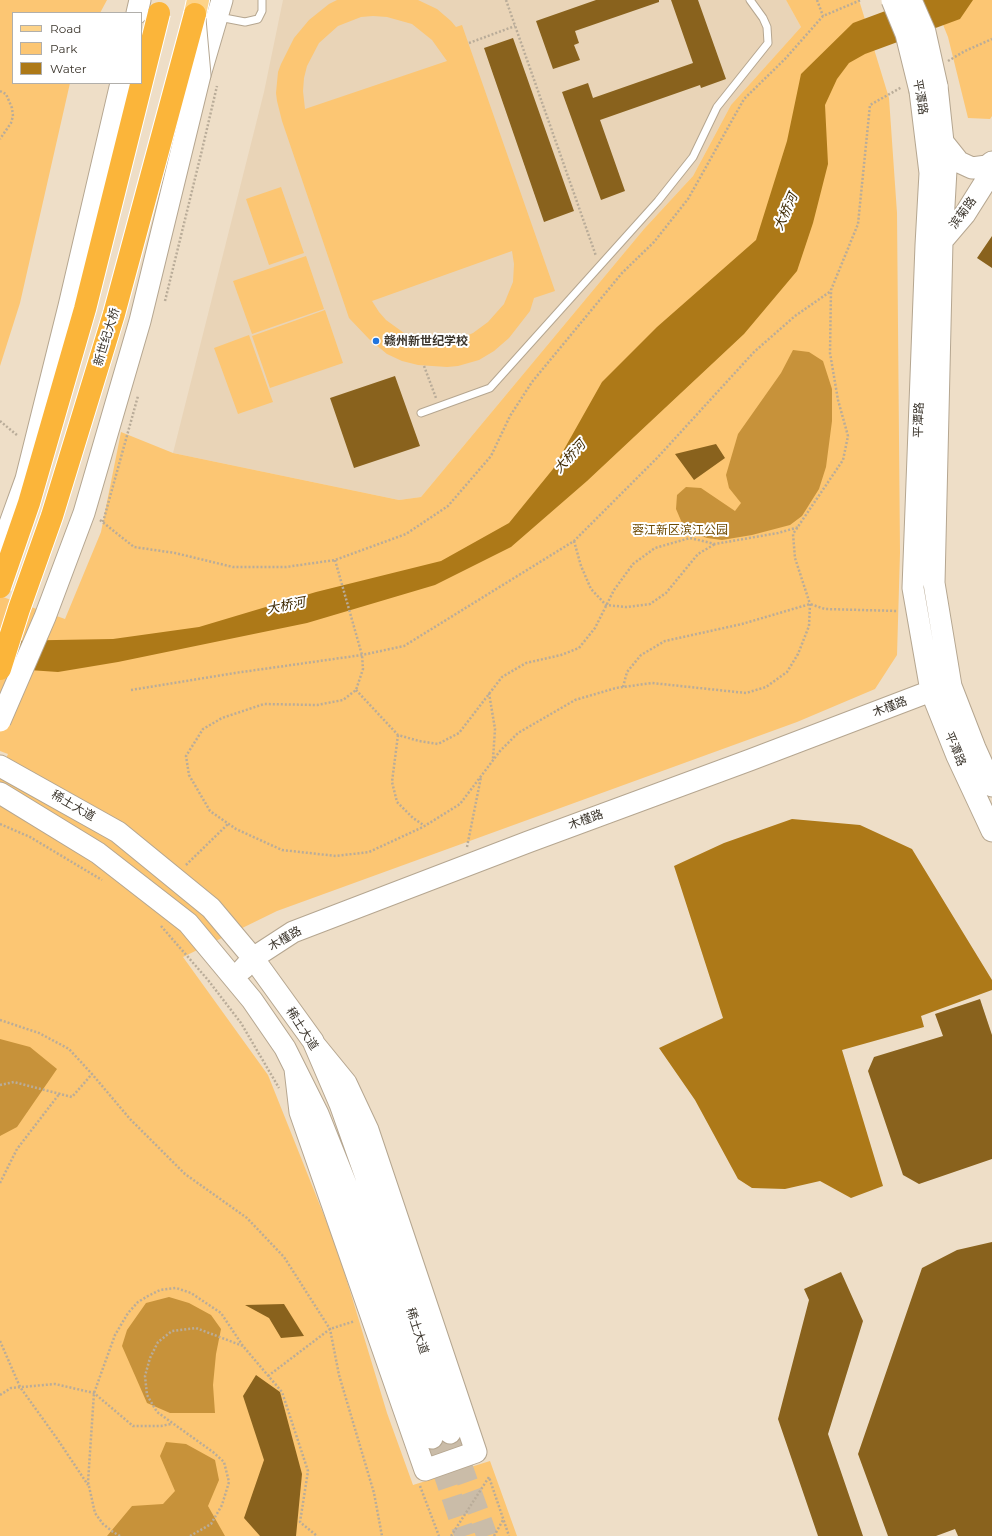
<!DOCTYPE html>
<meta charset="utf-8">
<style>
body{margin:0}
#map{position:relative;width:992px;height:1536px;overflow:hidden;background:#eedec7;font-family:Montserrat,sans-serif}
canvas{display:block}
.legend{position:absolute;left:12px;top:12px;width:130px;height:72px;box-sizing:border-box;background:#fff;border:1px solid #b1afab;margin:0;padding:5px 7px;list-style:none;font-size:12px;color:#3c362d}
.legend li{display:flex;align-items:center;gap:8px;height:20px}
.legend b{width:20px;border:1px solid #b1afab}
</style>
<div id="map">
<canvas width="992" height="1536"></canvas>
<ul class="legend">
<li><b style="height:5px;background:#fdd389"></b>Road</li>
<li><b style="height:11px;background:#fcc673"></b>Park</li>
<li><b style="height:11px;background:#ad7918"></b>Water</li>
</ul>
</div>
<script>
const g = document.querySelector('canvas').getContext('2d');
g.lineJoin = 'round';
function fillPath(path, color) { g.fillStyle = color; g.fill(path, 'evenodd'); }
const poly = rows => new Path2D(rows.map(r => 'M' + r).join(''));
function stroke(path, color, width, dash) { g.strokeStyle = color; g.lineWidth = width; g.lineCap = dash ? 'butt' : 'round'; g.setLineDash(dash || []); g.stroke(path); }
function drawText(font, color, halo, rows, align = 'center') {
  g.font = font + ' Montserrat,"Noto Sans SC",sans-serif'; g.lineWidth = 4; g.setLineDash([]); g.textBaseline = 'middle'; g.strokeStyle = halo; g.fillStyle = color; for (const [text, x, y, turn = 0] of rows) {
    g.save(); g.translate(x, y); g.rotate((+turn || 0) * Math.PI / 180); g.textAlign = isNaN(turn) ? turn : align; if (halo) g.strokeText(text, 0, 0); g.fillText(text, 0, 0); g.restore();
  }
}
fillPath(poly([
 [283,0,786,0,801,27,731,105,693,176,644,229,421,497,399,500,173,453,264,92]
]), '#e9d4b7');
fillPath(poly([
 [0,0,107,0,100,13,13,13,13,83,70,83,20,303,0,366],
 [337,0,418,0,437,9,451,21,456,27,462,25,555,291,534,298,530,311,509,338,494,351,479,360,458,366,447,367,418,365,402,361,387,354,369,339,349,318,282,121,277,101,276,93,278,72,281,64,294,38,309,20,329,4],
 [373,16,387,17,412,24,432,40,447,61,305,109,303,91,304,78,307,66,319,43,338,26,361,17],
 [512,251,514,264,513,282,504,304,488,322,473,333,464,337,437,341,427,340,404,333,386,320,379,312,372,301],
 [786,0,859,0,889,98,897,213,900,553,897,655,875,689,797,722,277,911,183,957,268,1075,337,1248,387,1413,413,1485,490,1461,517,1536,0,1536,0,772,8,754,0,751,0,596,65,619,101,532,121,432,173,453,399,500,421,497,644,229,693,176,731,105,801,27],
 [933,0,992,0,992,116,990,119,968,118,948,37],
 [281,187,304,253,269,265,246,199],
 [306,256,324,309,252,334,233,281],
 [325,310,343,363,270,388,252,336],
 [249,335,273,402,238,414,214,348]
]), '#fcc673');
fillPath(poly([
 [793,350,809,352,823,361,832,389,832,421,826,467,819,489,802,516,790,525,752,535,722,540,707,538,691,532,682,523,676,509,677,495,686,487,701,488,735,511,741,503,729,488,726,475,738,434,781,373],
 [0,1039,30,1047,57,1069,17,1127,0,1136],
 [169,1297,189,1303,211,1315,221,1329,216,1354,213,1385,215,1413,170,1413,147,1403,122,1346,127,1330,146,1303],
 [166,1442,186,1444,215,1460,219,1480,208,1506,225,1536,107,1536,132,1506,163,1504,175,1491,160,1456]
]), '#c7923a');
fillPath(poly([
 [915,0,973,0,960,19,865,54,849,63,837,79,825,105,828,164,813,223,797,271,744,334,587,481,511,547,435,585,307,623,118,662,58,672,0,668,0,641,113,639,199,627,316,592,441,561,509,523,553,469,602,382,657,327,756,240,787,141,801,74,853,23],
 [792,819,860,825,912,849,992,980,992,990,921,1016,924,1027,842,1050,883,1186,851,1198,820,1181,785,1189,752,1188,738,1179,695,1100,659,1048,723,1018,674,866,724,843]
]), '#ad7918');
fillPath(poly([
 [596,0,659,0,659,2,575,31,579,43,574,45,580,60,553,69,536,21],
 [671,0,698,0,726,79,701,88,700,85,600,120,625,191,601,200,562,92,588,83,593,98,693,63],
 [513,38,574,211,544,222,484,48],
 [992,236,992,268,977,258],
 [395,376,420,446,354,468,330,398],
 [716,444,725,458,694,480,675,454],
 [980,999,992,1035,992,1159,919,1184,903,1175,868,1071,874,1057,943,1036,935,1014],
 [992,1242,992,1536,958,1536,955,1529,936,1536,888,1536,858,1454,922,1268,957,1250],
 [841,1272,863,1321,828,1434,863,1536,818,1536,778,1419,809,1300,804,1289],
 [284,1304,304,1336,281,1338,269,1318,245,1305],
 [256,1375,280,1392,302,1474,296,1536,260,1536,244,1518,264,1460,243,1396]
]), '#89621d');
stroke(poly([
 [450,1433,487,1536],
 [432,1438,465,1536]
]), '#cabca8', 21, [21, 10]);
const lane = poly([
 [219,17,245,22,258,19,262,11,262,0],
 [421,413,490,388,658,201,693,157,717,107,768,43,767,27,763,18,750,0]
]);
const secondary = poly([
 [137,13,140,0],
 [200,75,222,0],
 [937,86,946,170,942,241,934,583,951,686,975,748,992,786],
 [920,91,930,173,926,245,913,588,931,691,957,756,992,831],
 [943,142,959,162,972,168,987,166,992,162],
 [938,242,942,241,965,214,992,171],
 [0,766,118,832,211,908,253,958,313,1041,340,1104,373,1197,450,1433],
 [0,793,98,853,188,923,252,1000,285,1048,318,1114,354,1204,432,1438],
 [243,969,253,958,293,932,528,842,750,760,931,691,951,686],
 [295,1069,300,1112,425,1470,476,1452,368,1130,346,1083,315,1045]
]);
const primary = poly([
 [195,14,198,0]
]);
stroke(lane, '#b5a690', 9);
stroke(secondary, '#b5a690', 23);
stroke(primary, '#fff', 24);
stroke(poly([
 [506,0,596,256],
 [817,0,823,16],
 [469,43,515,26],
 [948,61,965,51,992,39],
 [0,91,6,94,12,108,13,116,11,123,0,139],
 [165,301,202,150,217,86],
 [424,366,436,398],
 [0,421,18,436],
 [100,520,134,547,175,553,233,567,286,567,335,560,406,534,448,506,491,456,510,416,532,382,622,273,654,242,688,199,744,99,785,59,823,16,861,0],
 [103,522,138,396],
 [574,541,581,566,591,589,606,605,626,607,650,604,666,593,698,554,715,544],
 [335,560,362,655,363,669,356,690,343,700,317,705,264,704,222,718,203,729,186,756,189,775,210,811,236,829,282,850,336,856,369,852,423,827,460,804,500,751,518,733,575,700,616,688,652,683,746,693,766,687,787,672,798,654,809,626,810,604,795,558,793,534,843,460,848,436,838,400,830,353,831,290,858,224,870,105,902,87],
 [623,687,627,672,641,655,665,641,742,624,810,604,825,609,898,611],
 [131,690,235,673,362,655,404,646,574,541,658,457,754,352,795,316,831,291],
 [356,690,398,735,419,741,438,744,459,733,502,677,526,663,561,655,579,648,595,628,614,590,633,564,655,548,690,538,715,544,778,533,799,527],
 [489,693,495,729,493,759],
 [398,735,392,782,397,802,413,818,425,826],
 [0,824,30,837,102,880],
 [467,847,481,777],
 [186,865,228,824],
 [161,926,208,980,241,1023,279,1088],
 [0,1020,39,1033,69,1049,92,1074,130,1119,185,1174,247,1218,284,1257,330,1329,339,1375,374,1493,382,1536],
 [0,1085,14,1082,72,1097,92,1074],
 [0,1183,17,1149,60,1093],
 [0,1341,20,1387,58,1440,88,1485],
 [268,1376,330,1329,355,1321],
 [0,1395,11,1388,55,1384,94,1393,133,1426,161,1426,171,1424],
 [420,1486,439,1536],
 [120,1536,113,1532,103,1524,95,1513,88,1482,94,1393,115,1335,128,1313,138,1302,148,1296,160,1290,176,1288,191,1293,221,1313,243,1346,282,1392,308,1471,300,1522,317,1536],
 [190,1536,211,1524,222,1505,229,1482,224,1462,213,1452,157,1412,147,1395,145,1376,150,1358,158,1342,172,1331,196,1328,243,1346],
 [451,1536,489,1477,509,1536],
 [494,1536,503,1520]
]), '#b9ac99', 2.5, [2, 2]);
stroke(lane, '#fff', 7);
stroke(secondary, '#fff', 21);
stroke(primary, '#fdd389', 22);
const secondaryBridge = poly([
 [892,0,906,34,920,91],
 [911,0,925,32,937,86],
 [0,551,26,479,69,306,121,83],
 [0,721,45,617,84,513,140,321,200,75,195,19]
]);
const highwayBridge = poly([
 [0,587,29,503,85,309,159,13],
 [0,669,19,609,52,516,114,314,195,14]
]);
stroke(secondaryBridge, '#b5a690', 23, []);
stroke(highwayBridge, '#fff', 24, []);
stroke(secondaryBridge, '#fff', 21);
stroke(highwayBridge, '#fbb53a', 22);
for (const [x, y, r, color] of [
 [376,341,4,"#2075df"]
]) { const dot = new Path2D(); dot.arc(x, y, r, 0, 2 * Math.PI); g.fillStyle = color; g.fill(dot); stroke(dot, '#fff', 1.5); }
drawText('12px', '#3c362d', '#fff', [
 ["平潭路",920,97,80],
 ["滨菊路",963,213,-54],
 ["新世纪大桥",107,337,-73],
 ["平潭路",919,420,-88],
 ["木槿路",890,707,-21],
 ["平潭路",955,749,67],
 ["稀土大道",73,806,30],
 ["木槿路",586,820,-20],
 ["木槿路",285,939,-30],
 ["稀土大道",302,1029,57],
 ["稀土大道",417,1331,72]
]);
drawText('bold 12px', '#3c362d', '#fff', [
 ["赣州新世纪学校",384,341]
], 'left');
drawText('12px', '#6f4b04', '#fff', [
 ["蓉江新区滨江公园",680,530]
]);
drawText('italic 13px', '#3e2902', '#fff', [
 ["大桥河",786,212,-66],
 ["大桥河",570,457,-47],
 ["大桥河",286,606,-11]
]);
</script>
